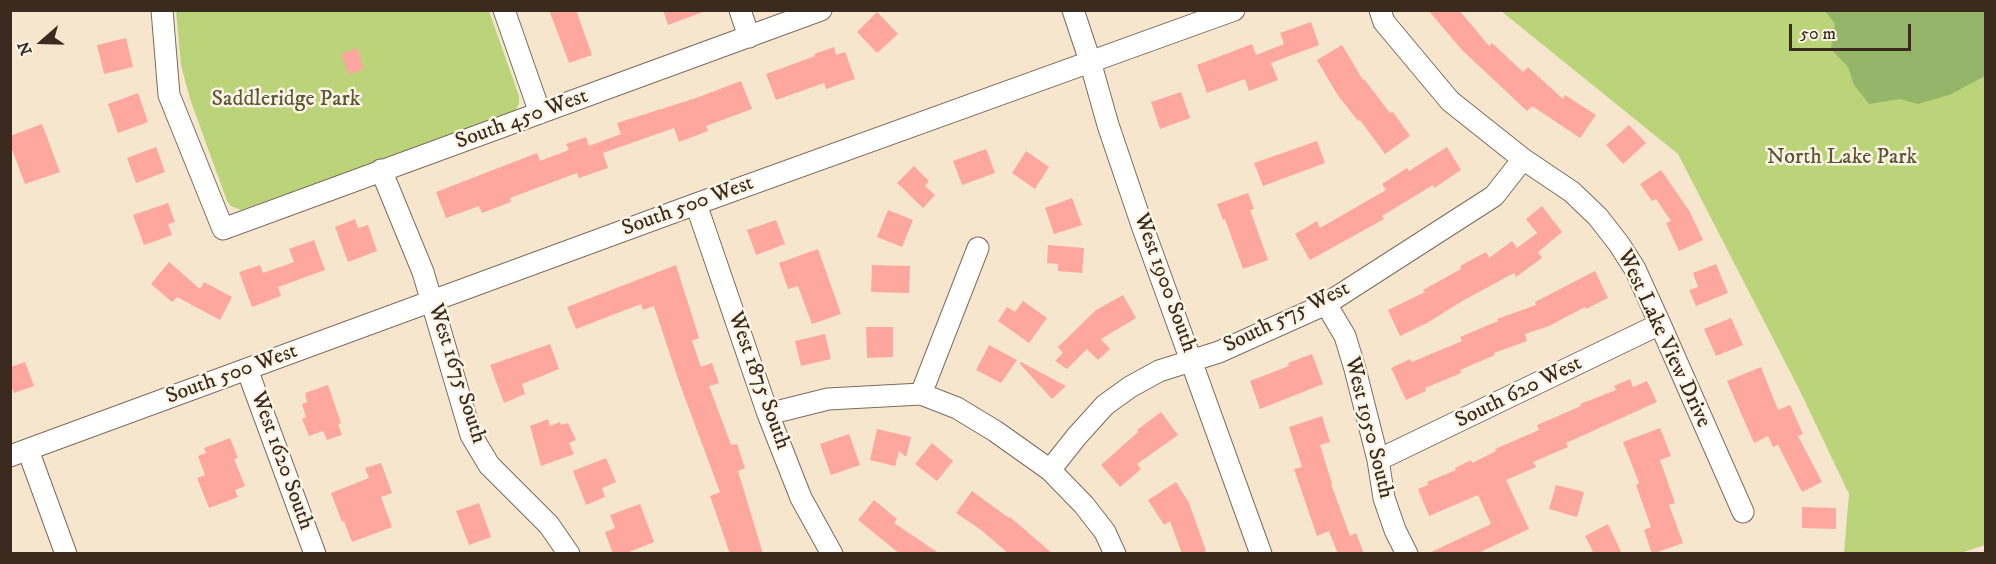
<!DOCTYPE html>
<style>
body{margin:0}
#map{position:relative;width:1996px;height:564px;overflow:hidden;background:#f6e6ce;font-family:"IM FELL DW Pica",serif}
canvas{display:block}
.frame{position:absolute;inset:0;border:12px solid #3b2a1e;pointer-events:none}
.north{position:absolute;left:12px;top:12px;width:60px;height:60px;-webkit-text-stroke:4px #fcf5e5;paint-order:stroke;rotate:250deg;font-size:16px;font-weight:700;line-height:24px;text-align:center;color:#3b2a1e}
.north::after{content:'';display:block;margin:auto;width:21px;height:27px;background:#3b2a1e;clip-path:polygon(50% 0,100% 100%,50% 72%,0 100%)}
.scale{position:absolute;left:1789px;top:24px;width:122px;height:27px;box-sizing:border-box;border:3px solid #3b2a1e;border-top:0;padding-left:8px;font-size:18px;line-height:21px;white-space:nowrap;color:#3b2a1e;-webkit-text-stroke:4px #fcf5e5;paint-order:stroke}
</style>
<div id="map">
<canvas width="1996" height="564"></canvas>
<div class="frame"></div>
<div class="north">N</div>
<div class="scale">50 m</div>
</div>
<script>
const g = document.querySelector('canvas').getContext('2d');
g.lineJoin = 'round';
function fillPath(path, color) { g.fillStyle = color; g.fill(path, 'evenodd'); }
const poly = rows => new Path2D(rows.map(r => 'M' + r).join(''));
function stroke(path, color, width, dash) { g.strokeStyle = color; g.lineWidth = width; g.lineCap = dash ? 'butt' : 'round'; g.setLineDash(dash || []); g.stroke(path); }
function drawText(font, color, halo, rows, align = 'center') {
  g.font = font + ' "IM FELL DW Pica",serif'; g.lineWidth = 5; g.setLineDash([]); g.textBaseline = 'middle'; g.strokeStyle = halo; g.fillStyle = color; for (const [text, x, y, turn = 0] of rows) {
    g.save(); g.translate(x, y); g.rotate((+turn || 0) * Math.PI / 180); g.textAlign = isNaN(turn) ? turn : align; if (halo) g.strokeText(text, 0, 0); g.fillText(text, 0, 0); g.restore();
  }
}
fillPath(poly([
 [1959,10,1985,27,1985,545,1961,553,1844,553,1849,494,1800,391,1678,154,1501,11],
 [176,11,489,11,519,96,519,103,516,110,510,115,241,210,231,206,227,201,190,99,181,65]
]), '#bcd479');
fillPath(poly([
 [1825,11,1985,11,1985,76,1949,95,1918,104,1900,99,1869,104,1854,85,1848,67,1831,49,1835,24]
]), '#95b669');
fillPath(poly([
 [549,10,576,10,592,55,569,63],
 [663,10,703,10,703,12,668,25],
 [1428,10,1459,10,1489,46,1492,43,1523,72,1528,67,1563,99,1565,95,1596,115,1580,138,1532,106,1527,111,1462,50],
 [877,12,898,34,877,53,857,32],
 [1311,22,1319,45,1271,63,1278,80,1249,91,1245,79,1207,93,1197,65,1252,44,1256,55,1284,44,1280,33],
 [126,38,133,67,104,74,97,45],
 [1342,45,1363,80,1364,79,1390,113,1393,112,1410,136,1385,154,1360,120,1358,121,1337,94,1317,60],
 [834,47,836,55,845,52,855,79,826,89,824,83,776,100,766,74,815,56,814,54],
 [357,48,364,69,349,75,341,54],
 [741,81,752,109,706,126,708,131,679,142,674,128,603,153,608,168,579,178,577,173,510,198,511,202,482,213,479,206,446,218,436,192,537,153,540,161,569,150,566,144,586,137,589,146,621,134,617,123,696,98],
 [1181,92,1190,118,1160,129,1151,102],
 [138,93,148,122,118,133,108,104],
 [42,124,60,172,25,184,10,144,10,136],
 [1629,125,1646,143,1623,164,1606,145],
 [1317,141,1325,163,1263,186,1254,163],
 [156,147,165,172,136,183,127,158],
 [1447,147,1461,170,1434,188,1433,185,1382,216,1384,219,1310,260,1295,234,1317,221,1320,228,1386,190,1382,184,1407,168,1409,171],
 [986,149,995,173,962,185,953,161],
 [1026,151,1049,167,1035,189,1012,173],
 [914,166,929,181,925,186,935,195,923,208,897,183],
 [1661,170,1690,212,1703,240,1679,251,1666,223,1671,221,1656,199,1652,201,1640,184],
 [1248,193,1254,209,1250,210,1268,260,1243,269,1225,219,1223,220,1217,204],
 [1072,198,1082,225,1054,234,1045,208],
 [168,203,175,222,168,224,172,235,144,245,133,215],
 [1542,206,1562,232,1538,252,1542,258,1516,277,1514,273,1464,300,1427,323,1400,336,1388,310,1425,292,1423,290,1461,269,1460,266,1486,252,1489,258,1512,241,1517,248,1537,233,1526,219],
 [888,210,913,220,902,247,877,237],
 [355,219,358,228,368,225,377,251,348,262,335,227],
 [776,220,785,244,756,255,747,230],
 [314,240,325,270,278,287,281,296,252,307,239,272,260,265,263,273,294,262,289,249],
 [1048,245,1084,248,1082,273,1058,271,1058,264,1047,263],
 [818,249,841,314,812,324,798,286,788,289,779,263],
 [169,262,200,289,204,282,232,297,220,320,177,297,172,302,151,284],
 [1716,264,1728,293,1696,306,1689,290,1698,287,1693,273],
 [676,265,699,338,692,341,701,367,712,363,719,383,709,386,731,445,737,444,745,468,738,471,763,554,730,554,710,496,720,492,679,382,654,306,643,310,641,304,576,329,567,307],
 [872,265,910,266,909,293,871,292],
 [1595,271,1608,298,1586,309,1585,307,1549,326,1525,334,1527,341,1494,353,1495,355,1460,370,1461,373,1425,388,1426,391,1406,400,1391,368,1410,359,1412,362,1462,341,1460,337,1498,321,1497,319,1536,305,1535,302],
 [1123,295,1136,318,1101,339,1110,349,1098,360,1087,349,1067,369,1055,361,1063,353,1058,347,1096,310],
 [1023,301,1047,318,1029,343,998,321,1007,307,1015,312],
 [1731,318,1743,345,1716,356,1704,329],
 [866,327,893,327,893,357,867,358],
 [825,334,831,359,801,366,795,341],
 [550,344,559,369,522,384,525,394,504,403,490,365],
 [989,345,1017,360,1001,383,976,370],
 [1312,354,1323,384,1260,409,1250,381,1289,366,1288,363],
 [25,362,34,386,14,393,10,383,10,367],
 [1021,362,1066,386,1052,399,1020,364],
 [1761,367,1778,410,1790,405,1803,434,1798,436,1822,482,1802,492,1778,445,1773,447,1768,436,1754,443,1727,381],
 [1630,379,1633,387,1647,381,1657,402,1566,443,1568,447,1533,462,1536,467,1506,480,1529,529,1476,554,1427,554,1491,524,1478,495,1429,516,1418,489,1428,485,1427,482,1456,470,1455,468,1471,460,1472,463,1496,451,1495,449,1539,430,1537,425,1581,406,1580,404,1616,390,1614,386],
 [328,385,341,423,338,424,342,435,327,440,323,431,309,436,302,419,306,417,302,404,307,402,305,393],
 [1161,412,1178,435,1137,464,1141,469,1120,487,1101,465,1138,432,1137,430],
 [1322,416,1330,442,1320,445,1332,484,1331,484,1350,536,1356,533,1364,554,1338,554,1329,531,1317,536,1294,469,1302,467,1289,427],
 [548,419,550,426,560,422,561,425,568,423,576,440,569,443,574,454,541,466,530,426],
 [1660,428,1671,456,1660,460,1675,503,1669,505,1683,543,1652,554,1644,530,1651,527,1636,485,1639,483,1623,442],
 [877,429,911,437,906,457,899,451,895,466,870,460],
 [849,434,860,465,831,475,820,444],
 [230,438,238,458,234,459,245,486,235,490,238,497,209,508,197,478,205,475,198,456,206,453,204,448],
 [932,443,953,461,937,481,915,464],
 [606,458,616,482,602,488,605,497,586,505,573,471],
 [381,463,392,493,381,497,392,527,352,542,344,521,342,522,331,493,369,478,365,468],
 [1176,482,1189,503,1206,551,1200,554,1182,554,1170,521,1164,525,1148,500],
 [1556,485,1584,492,1577,517,1549,509],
 [972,491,1009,518,1010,517,1053,554,1009,554,981,530,956,513],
 [874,500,897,519,894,523,940,554,900,554,858,520],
 [479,503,491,537,469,545,456,511],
 [640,504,654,542,624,554,613,554,605,532,615,528,610,515],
 [1802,507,1836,508,1836,529,1802,528],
 [1608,524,1622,554,1594,554,1585,536]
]), '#fea79e');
const minor = poly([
 [162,10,169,95,223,229,821,10],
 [504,10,540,113],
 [740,10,749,37],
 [1073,10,1090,61,1108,125,1143,228,1261,554],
 [1380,10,1384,22,1450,101,1523,159,1572,192,1598,217,1619,244,1635,269,1660,324,1743,512],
 [381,170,423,272,471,435,489,465,549,525,569,554],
 [696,204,768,414,801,498,832,554],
 [1326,304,1345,336,1355,369,1378,460,1384,498,1395,530,1407,554],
 [247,369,315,554],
 [921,394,978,248],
 [768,414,828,399,921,394,957,408,995,431,1050,470,1084,505,1105,532,1115,554],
 [28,450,66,554],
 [10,456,696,204,1234,10],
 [1378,460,1660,324],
 [1050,470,1077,436,1105,405,1130,387,1159,371,1219,352,1326,304,1494,196,1523,159]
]);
stroke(minor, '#7c6c5c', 23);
stroke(minor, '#fff', 21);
drawText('22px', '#5b5435', '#fcf5e5', [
 ["Saddleridge Park",286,100],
 ["North Lake Park",1842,158]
]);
drawText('22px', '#3b2a1e', '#fcf5e5', [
 ["South 450 West",522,120,-20],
 ["South 500 West",688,207,-20],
 ["West 1900 South",1164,283,70],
 ["South 575 West",1287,318,-26],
 ["West Lake View Drive",1663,339,65],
 ["West 1675 South",456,374,72],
 ["South 500 West",232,375,-20],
 ["West 1875 South",758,381,70],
 ["South 620 West",1519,393,-26],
 ["West 1950 South",1368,428,76],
 ["West 1620 South",281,461,70]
]);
</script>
